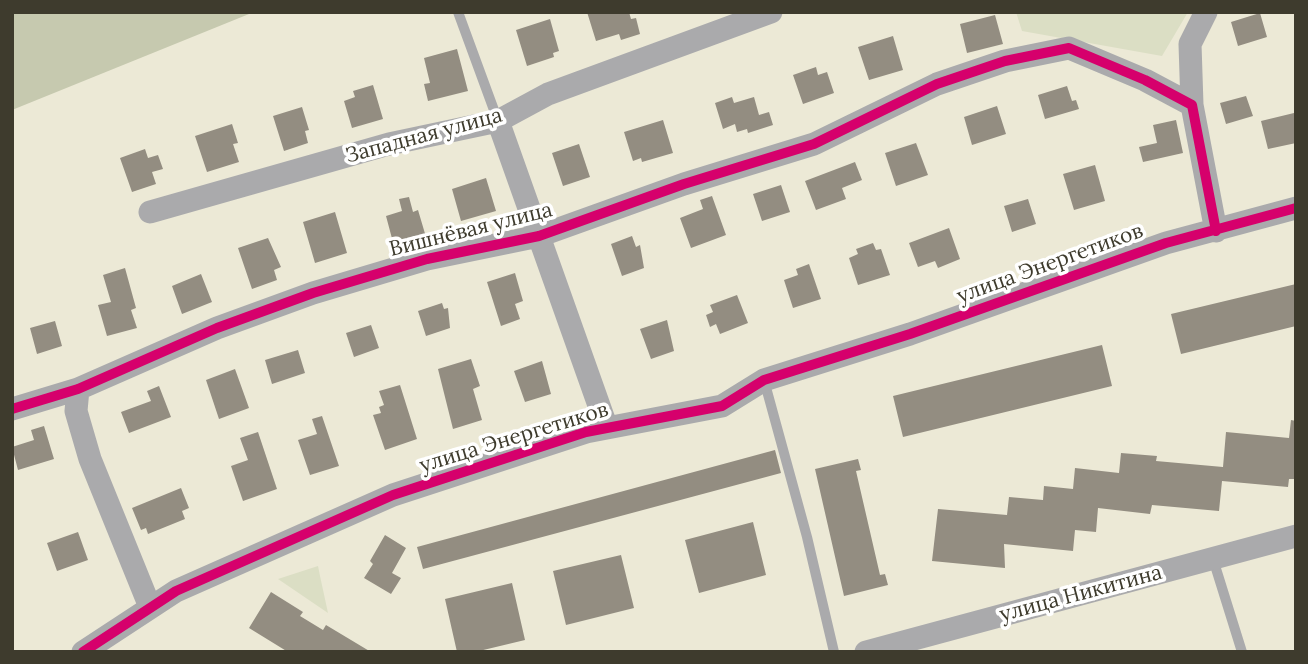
<!DOCTYPE html>
<meta charset="utf-8">
<style>
body{margin:0}
#map{position:relative;width:1308px;height:664px;overflow:hidden;background:#ece9d6;font-family:Lora,serif}
canvas{display:block}
.frame{position:absolute;inset:0;border:14px solid #3e3b2d;pointer-events:none}
</style>
<div id="map">
<canvas width="1308" height="664"></canvas>
<div class="frame"></div>
</div>
<script>
const g = document.querySelector('canvas').getContext('2d');
g.lineJoin = 'round';
function fillPath(path, color) { g.fillStyle = color; g.fill(path, 'evenodd'); }
const poly = rows => new Path2D(rows.map(r => 'M' + r).join(''));
function stroke(path, color, width, dash) { g.strokeStyle = color; g.lineWidth = width; g.lineCap = dash ? 'butt' : 'round'; g.setLineDash(dash || []); g.stroke(path); }
function drawText(font, color, halo, rows, align = 'center') {
  g.font = font + ' Lora,serif'; g.lineWidth = 7; g.setLineDash([]); g.textBaseline = 'middle'; g.strokeStyle = halo; g.fillStyle = color; for (const [text, x, y, turn = 0] of rows) {
    g.save(); g.translate(x, y); g.rotate((+turn || 0) * Math.PI / 180); g.textAlign = isNaN(turn) ? turn : align; if (halo) g.strokeText(text, 0, 0); g.fillText(text, 0, 0); g.restore();
  }
}
fillPath(poly([
 [1016,12,1188,12,1162,56,1022,31],
 [318,566,320,576,328,613,278,579]
]), '#dbdec4');
fillPath(poly([
 [12,12,254,12,12,110]
]), '#c6c9af');
fillPath(poly([
 [587,12,629,12,631,19,636,18,640,34,621,40,619,34,596,41],
 [1260,13,1267,37,1238,46,1231,22],
 [995,15,1003,44,967,53,960,24],
 [550,19,559,51,553,53,554,57,527,66,516,30],
 [893,36,903,70,869,80,858,47],
 [457,49,468,91,428,101,424,84,430,83,424,58],
 [816,67,818,75,827,72,834,93,803,104,793,75],
 [373,85,383,119,352,128,344,101,355,97,353,91],
 [1067,86,1072,101,1076,100,1079,109,1045,119,1038,95],
 [1246,96,1253,116,1226,124,1220,103],
 [732,97,734,103,754,97,759,115,769,112,773,125,748,133,747,129,737,132,735,124,723,129,715,103],
 [997,106,1006,134,972,145,964,117],
 [302,107,309,130,305,131,308,143,284,151,273,116],
 [1294,113,1296,143,1268,149,1261,121],
 [663,120,673,153,642,162,641,158,633,161,624,132],
 [1176,120,1183,153,1143,162,1139,147,1157,143,1153,125],
 [232,124,238,143,233,144,239,162,207,172,195,136],
 [916,143,928,175,896,186,885,153],
 [579,144,590,177,563,186,552,153],
 [145,149,148,158,158,155,163,169,152,172,156,184,132,192,120,158],
 [855,162,862,180,842,188,846,199,816,210,805,181],
 [1095,165,1105,201,1074,210,1063,174],
 [486,178,496,211,461,221,452,189],
 [781,185,790,212,762,221,753,194],
 [712,196,726,235,691,248,680,218,703,209,700,200],
 [409,197,413,212,418,210,426,237,394,246,386,216,402,211,399,199],
 [1028,199,1036,224,1012,232,1004,206],
 [335,212,347,253,315,263,303,222],
 [949,228,960,259,938,268,935,261,918,267,909,243],
 [632,236,636,247,640,245,644,268,622,276,611,244],
 [268,238,281,267,274,270,277,280,252,289,238,248],
 [873,243,876,250,881,249,890,275,858,285,849,258,858,254,856,249],
 [809,264,821,299,793,308,784,280,798,275,796,269],
 [125,268,136,308,131,310,137,328,107,336,98,305,111,302,103,275],
 [515,273,523,301,515,304,520,319,501,326,487,282],
 [201,274,212,302,182,314,172,286],
 [1296,284,1296,326,1181,354,1171,314],
 [737,295,748,323,720,334,716,324,710,327,706,315,713,312,710,305],
 [442,303,444,309,448,308,450,328,426,336,418,311],
 [667,320,674,351,651,359,640,329],
 [55,321,62,346,37,354,30,328],
 [371,325,379,348,354,357,346,333],
 [1102,345,1112,386,903,437,893,396],
 [298,350,305,373,272,384,265,360],
 [471,359,480,386,473,389,482,420,453,429,438,369],
 [542,361,551,394,525,402,514,371],
 [235,369,249,408,219,419,206,380],
 [400,385,417,439,385,450,373,415,381,413,379,407,384,405,379,391],
 [159,386,171,417,129,433,121,412,151,401,147,391],
 [322,416,339,466,310,475,298,440,317,434,312,419],
 [1291,420,1296,421,1296,479,1289,479,1288,487,1222,481,1219,511,1152,505,1150,514,1098,508,1096,532,1075,530,1073,551,1004,544,1005,568,932,561,938,509,1007,515,1009,497,1043,500,1044,486,1073,489,1075,468,1119,473,1121,453,1157,456,1156,461,1223,467,1226,432,1289,438],
 [44,426,54,459,18,470,12,447,34,440,31,430],
 [258,432,277,489,243,501,231,466,248,460,240,438],
 [775,450,781,473,423,569,417,547],
 [858,459,861,470,856,471,880,575,885,574,888,585,844,596,815,469],
 [181,488,189,508,182,511,185,519,148,534,146,528,141,530,132,508],
 [753,522,766,575,699,593,685,540],
 [78,532,88,560,57,571,47,543],
 [385,535,406,548,392,573,401,578,391,594,364,578,373,564,370,561],
 [621,555,634,608,566,625,553,571],
 [512,583,525,640,475,652,457,652,445,599],
 [271,592,303,612,300,616,323,630,326,625,371,652,288,652,249,628]
]), '#938d81');
stroke(poly([
 [458,12,498,121],
 [764,380,807,537,834,652],
 [1213,559,1242,652]
]), '#aaaaac', 10);
stroke(poly([
 [1192,105,1190,44,1206,12],
 [498,121,607,428],
 [150,212,389,144,498,121,548,94,771,12],
 [78,389,76,411,90,459,150,607],
 [12,409,78,389,217,328,313,293,427,259,539,236,684,184,814,144,937,84,1005,61,1069,48,1145,80,1192,105,1216,231],
 [83,652,176,591,393,495,586,432,722,406,764,380,910,334,1166,243,1296,208],
 [866,652,1296,536]
]), '#aaaaac', 23);
stroke(poly([
 [12,409,78,389,217,328,313,293,427,259,539,236,684,184,814,144,937,84,1005,61,1069,48,1145,80,1192,105,1216,231],
 [83,652,176,591,393,495,586,432,722,406,764,380,910,334,1166,243,1296,208]
]), '#d6006c', 10);
drawText('21px', '#3e3b2d', '#fff', [
 ["Западная улица",424,136,-15],
 ["Вишнёвая улица",471,230,-14],
 ["улица Энергетиков",1050,264,-20],
 ["улица Энергетиков",514,438,-17],
 ["улица Никитина",1081,594,-15]
]);
</script>
